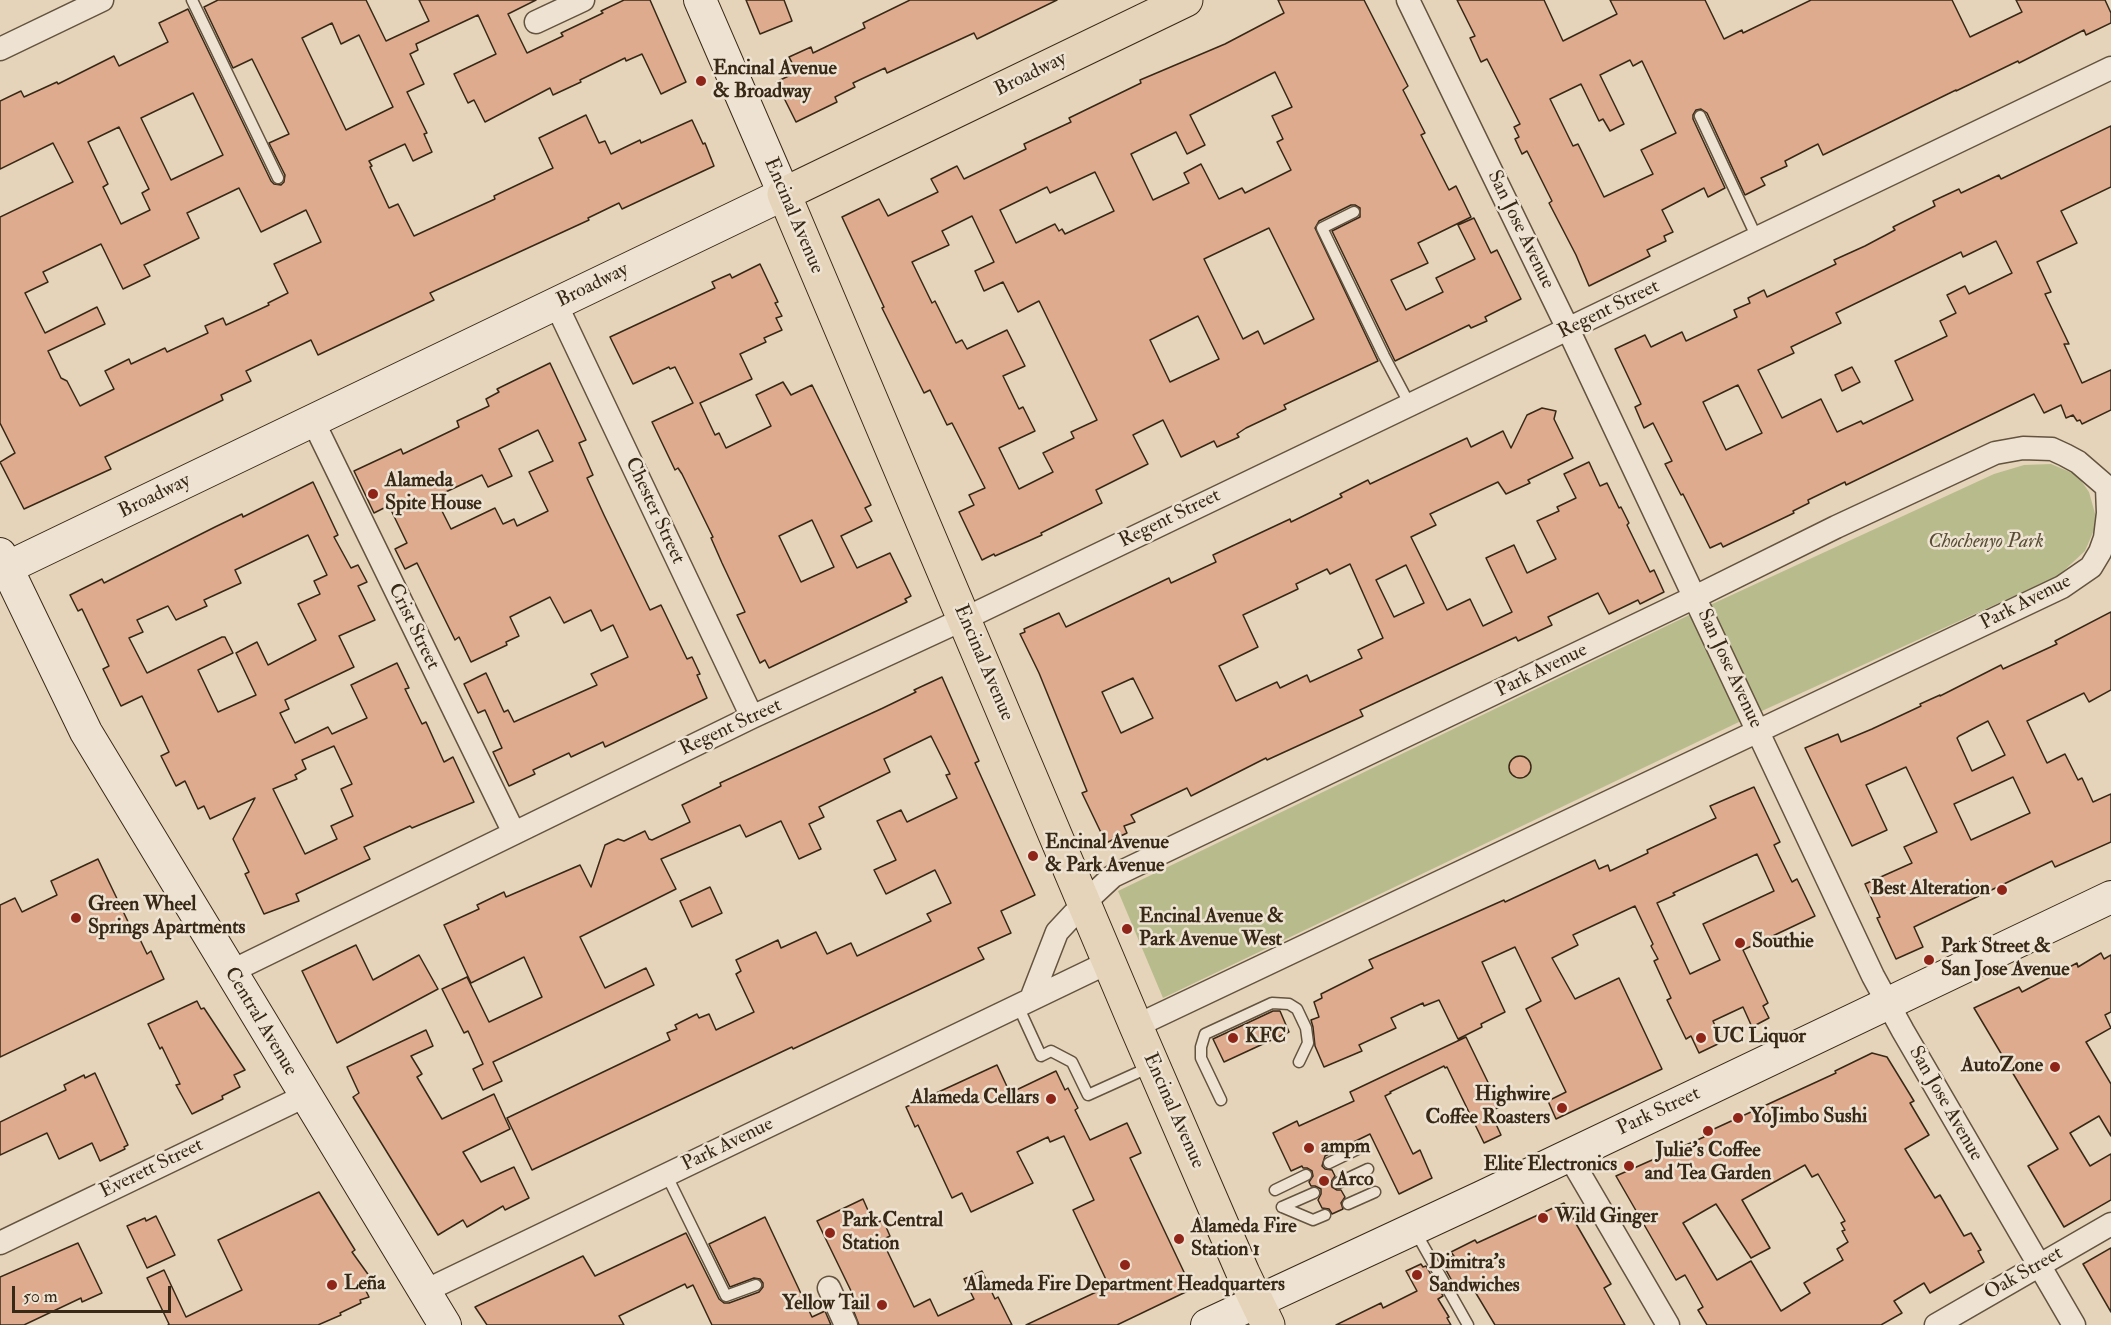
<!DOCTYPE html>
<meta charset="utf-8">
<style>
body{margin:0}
#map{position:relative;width:2111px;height:1325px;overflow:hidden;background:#e5d4b9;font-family:"IM FELL Double Pica",serif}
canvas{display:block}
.scale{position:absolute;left:12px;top:1286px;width:159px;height:27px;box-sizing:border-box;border:3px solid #382816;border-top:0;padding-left:8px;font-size:18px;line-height:21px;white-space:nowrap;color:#382816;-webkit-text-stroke:4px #eee3d2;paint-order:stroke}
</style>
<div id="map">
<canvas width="2111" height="1325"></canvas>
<div class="scale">50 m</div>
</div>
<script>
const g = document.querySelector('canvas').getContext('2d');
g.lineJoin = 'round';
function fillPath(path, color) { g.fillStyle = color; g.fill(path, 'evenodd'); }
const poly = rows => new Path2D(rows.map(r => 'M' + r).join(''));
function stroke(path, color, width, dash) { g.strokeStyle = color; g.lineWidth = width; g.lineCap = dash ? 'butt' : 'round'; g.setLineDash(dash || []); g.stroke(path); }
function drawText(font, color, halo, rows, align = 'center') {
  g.font = font + ' "IM FELL Double Pica",serif'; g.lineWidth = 5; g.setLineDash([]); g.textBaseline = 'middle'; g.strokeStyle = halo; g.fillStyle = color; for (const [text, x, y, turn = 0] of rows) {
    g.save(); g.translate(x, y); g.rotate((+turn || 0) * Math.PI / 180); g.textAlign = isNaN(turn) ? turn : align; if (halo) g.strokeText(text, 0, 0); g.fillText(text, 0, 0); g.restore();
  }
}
fillPath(poly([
 [2051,464,2077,475,2089,492,2096,517,2094,530,2085,551,2058,576,1764,710,1163,998,1118,891,1710,605,1994,474,2024,465]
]), '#b8bc8c');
const building = poly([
 [218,0,366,0,386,41,429,21,419,0,536,0,508,14,527,53,563,36,561,33,603,13,601,11,624,0,650,0,686,82,661,94,642,54,626,61,625,58,580,80,581,82,553,95,550,88,485,122,474,100,468,103,454,74,496,54,478,15,416,44,418,50,410,54,424,84,407,92,427,133,424,134,432,152,413,161,405,144,369,161,372,166,370,167,389,208,398,204,414,236,495,199,494,196,553,168,539,138,586,115,599,143,605,141,611,154,640,140,641,143,692,120,703,144,705,143,714,166,622,209,619,203,588,218,589,220,430,293,434,300,318,355,311,340,246,371,251,381,221,395,223,400,105,457,111,469,24,509,0,462,15,453,0,423,0,217,73,182,53,143,0,169,0,101,21,91,24,97,57,82,58,84,114,56,119,66,168,42,159,23,188,9,271,181,274,184,281,185,284,182,285,175,269,143,289,134,252,59,233,68,204,7,218,0],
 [332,23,341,44,359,35,393,107,346,130,302,38,332,23],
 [193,93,223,155,171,180,141,118,193,93],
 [119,127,149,189,142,193,150,210,121,224,103,187,108,184,88,142,119,127],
 [239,188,261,232,306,210,321,242,274,264,288,293,268,303,269,305,226,325,223,318,205,326,208,333,167,352,165,348,131,364,129,359,105,371,114,389,80,406,67,381,61,378,48,351,105,324,97,307,45,333,25,293,48,282,43,272,101,244,123,289,150,276,144,265,199,238,187,213,239,188],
 [746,0,784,0,792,21,760,34,746,0],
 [910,0,1057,0,977,39,974,33,887,73,885,68,853,83,855,87,835,97,837,102,796,122,776,82,797,72,789,57,811,47,813,53,865,28,863,23,910,0],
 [1278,0,1364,0,1408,86,1403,90,1425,133,1421,135,1449,190,1456,186,1471,217,1418,243,1428,263,1391,280,1406,310,1443,292,1436,278,1475,259,1458,225,1474,218,1491,253,1497,250,1521,299,1485,317,1487,321,1471,328,1469,325,1395,361,1332,231,1360,217,1360,208,1355,205,1351,205,1319,221,1315,228,1378,361,1284,405,1286,409,1246,428,1237,434,1239,437,1217,447,1214,441,1181,457,1163,420,1133,435,1148,464,1096,490,1102,503,1041,533,1042,535,995,556,994,554,982,560,959,512,974,505,969,495,985,488,952,423,947,425,930,390,924,393,882,308,884,307,842,217,879,199,888,216,938,192,931,179,957,166,964,179,1026,149,1024,144,1071,122,1069,118,1141,83,1140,80,1225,44,1284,13,1278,0],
 [1275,72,1292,107,1272,116,1283,139,1277,142,1291,170,1245,193,1242,188,1219,199,1201,164,1184,173,1189,183,1153,200,1131,154,1176,132,1187,154,1205,145,1190,115,1275,72],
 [1095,172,1114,211,1065,234,1062,229,1059,231,1055,224,1016,243,1000,210,1047,187,1050,193,1095,172],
 [972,216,994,262,975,271,984,291,1003,282,1018,312,1039,301,1097,420,1071,432,1074,438,1043,453,1053,472,1019,489,999,448,1035,431,1023,407,1019,409,1003,376,1025,366,1007,330,967,349,962,340,956,343,935,301,932,303,912,262,949,245,942,231,972,216],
 [1269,228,1314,319,1264,344,1258,331,1243,339,1204,259,1269,228],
 [1198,316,1219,359,1170,382,1150,340,1198,316],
 [1457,0,1544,0,1563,41,1617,14,1610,0,1705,0,1724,39,1742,30,1743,33,1811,0,1952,0,1970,37,2022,12,2016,0,2105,0,2111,13,2111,23,2086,35,2084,30,2019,63,2018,61,1956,91,1956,90,1823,155,1818,144,1785,161,1787,166,1761,178,1765,185,1745,195,1707,113,1701,109,1696,110,1693,115,1693,119,1725,188,1708,197,1704,188,1662,210,1673,232,1664,236,1666,241,1647,250,1650,256,1589,286,1576,255,1549,203,1552,201,1527,151,1522,154,1515,139,1519,137,1514,127,1520,124,1487,59,1481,62,1470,38,1475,36,1457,0],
 [1630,60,1633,66,1642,61,1676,133,1641,150,1653,174,1604,197,1578,144,1573,146,1550,99,1581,84,1599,121,1603,119,1610,131,1624,124,1600,75,1630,60],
 [2111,126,2111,187,2061,211,2077,243,2037,262,2051,292,2045,294,2069,344,2064,344,2082,383,2111,370,2111,410,2082,424,2080,420,2077,421,2073,415,2066,418,2061,405,2044,413,2034,394,1846,485,1845,482,1808,500,1809,503,1793,511,1794,513,1723,547,1721,543,1710,548,1683,494,1681,495,1665,464,1672,461,1653,423,1644,428,1635,407,1641,404,1615,349,1645,335,1651,347,1682,332,1686,341,1737,317,1734,310,1750,303,1748,298,1764,290,1767,297,1836,264,1834,260,1865,246,1895,230,1893,227,1935,206,1933,201,1959,189,1961,193,1999,175,2001,179,2111,126],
 [1996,241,2012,273,1969,294,1965,286,1947,295,1956,313,1940,321,1947,336,1895,361,1913,400,1863,424,1861,421,1837,432,1821,399,1782,418,1758,370,1794,353,1791,347,1841,323,1836,313,1961,252,1963,257,1996,241],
 [1738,385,1762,433,1726,450,1703,402,1738,385],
 [760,264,778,302,775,303,782,316,776,318,782,330,764,338,766,342,740,354,752,379,700,403,715,435,719,433,726,448,771,426,756,395,783,382,791,395,812,385,871,505,865,508,872,521,841,536,857,568,890,553,911,596,905,599,907,602,769,668,765,660,760,663,737,615,745,612,722,563,711,538,713,537,682,474,678,468,675,470,652,422,693,403,675,367,670,369,669,367,633,384,610,337,715,288,712,282,730,274,732,278,760,264],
 [812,520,834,567,801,582,779,536,812,520],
 [550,363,586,440,579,443,593,475,587,478,604,515,650,610,661,605,687,659,692,657,700,674,697,675,707,698,605,747,603,742,571,757,569,753,533,770,535,774,509,786,493,752,502,748,485,710,478,713,464,684,486,673,504,712,508,710,514,722,597,685,591,674,628,657,613,625,601,631,591,610,564,623,550,597,510,617,519,636,506,642,507,645,471,662,459,637,455,640,417,563,405,569,395,549,407,543,390,508,388,506,374,513,354,471,401,449,403,454,459,427,457,421,489,406,486,399,499,392,497,389,550,363],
 [538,430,553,461,529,472,548,511,517,526,514,519,503,524,495,508,451,529,435,497,482,475,488,487,512,476,499,449,538,430],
 [1852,367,1860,382,1842,391,1835,375,1852,367],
 [1542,408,1556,411,1554,419,1573,458,1528,480,1530,483,1506,494,1498,482,1430,514,1436,525,1411,537,1447,610,1470,599,1483,626,1512,612,1486,558,1514,545,1527,573,1556,559,1537,521,1559,511,1557,507,1576,498,1564,474,1589,462,1600,486,1607,483,1619,508,1621,507,1629,523,1627,525,1650,572,1654,570,1664,592,1640,604,1638,600,1609,614,1598,593,1548,617,1552,625,1518,641,1516,637,1360,710,1363,716,1267,760,1266,758,1191,796,1187,788,1131,815,1135,822,1124,826,1127,833,1106,843,1082,793,1087,791,1039,673,1020,634,1025,632,1024,629,1059,613,1066,627,1169,578,1171,583,1216,562,1213,555,1290,519,1291,522,1342,497,1340,494,1368,480,1370,484,1467,438,1471,447,1503,431,1511,448,1527,415,1542,408],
 [1350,564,1383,638,1358,650,1362,658,1310,682,1307,675,1280,688,1277,682,1236,701,1219,666,1258,647,1243,615,1298,589,1296,584,1327,569,1330,574,1350,564],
 [1406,565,1424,603,1394,617,1376,580,1406,565],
 [1133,678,1153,718,1121,733,1102,692,1133,678],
 [313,482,338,535,334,537,351,568,358,565,367,582,358,586,375,620,339,636,354,667,285,700,289,709,280,713,295,743,328,727,332,734,367,718,351,685,397,663,409,688,405,689,422,724,426,722,444,762,453,757,474,802,412,828,410,826,364,847,370,859,296,894,299,901,264,914,245,874,249,872,233,839,255,798,210,819,204,806,198,809,185,781,176,786,161,756,169,752,142,696,121,706,103,669,109,666,82,609,78,611,70,595,102,579,104,583,215,527,242,514,243,517,313,482],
 [308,535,327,575,314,581,320,594,298,604,316,640,268,665,257,642,236,653,256,695,218,712,198,670,233,653,225,637,222,637,147,673,129,638,143,632,137,620,168,606,176,620,207,606,204,600,241,583,235,570,308,535],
 [334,746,352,784,341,789,353,816,331,826,337,839,305,854,273,789,297,779,295,775,306,769,302,760,334,746],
 [2111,612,2111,690,2089,702,2084,693,2027,721,2047,763,2065,754,2078,780,2082,778,2093,802,2111,794,2111,842,2055,867,2052,861,1914,927,1923,947,1896,959,1877,918,1880,917,1865,884,1912,863,1904,847,1937,832,1906,767,1866,785,1887,830,1852,846,1805,748,1838,734,1841,742,1872,729,1921,706,1920,704,1940,695,1940,696,2001,665,2003,669,2057,644,2055,641,2111,612],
 [1988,721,2005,755,1972,771,1957,738,1959,736,1988,721],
 [2013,777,2030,813,1971,840,1954,804,2013,777],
 [942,677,979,761,975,763,1035,895,1001,911,1011,933,978,948,984,959,793,1049,792,1047,532,1170,507,1118,670,1040,667,1033,677,1029,675,1025,697,1014,699,1018,709,1014,716,1030,754,1012,736,974,741,971,736,960,778,940,781,948,816,932,827,954,851,943,857,956,931,921,927,914,951,903,935,870,886,894,874,870,896,860,877,821,901,810,907,822,957,798,946,775,950,774,931,736,884,759,890,772,819,807,824,817,809,824,821,849,799,859,781,821,746,837,740,825,661,859,676,889,580,937,605,988,646,968,654,985,493,1062,502,1081,483,1090,473,1069,483,1064,468,1031,464,1033,442,989,467,977,489,1022,542,997,524,957,471,983,444,925,479,909,477,905,504,892,506,897,580,865,591,887,605,845,618,839,624,841,645,831,649,839,652,840,690,822,682,805,721,786,720,783,883,708,916,692,914,690,942,677],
 '1509 767a11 11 0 1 1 22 0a11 11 0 1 1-22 0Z',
 [1754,787,1780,842,1774,845,1792,882,1797,879,1815,916,1743,950,1768,1003,1763,1006,1769,1018,1752,1027,1743,1007,1713,1021,1722,1042,1699,1053,1691,1036,1686,1039,1667,1000,1671,998,1654,961,1658,959,1651,946,1653,944,1635,906,1573,935,1578,945,1552,958,1575,999,1619,978,1662,1069,1556,1119,1548,1101,1566,1092,1526,1009,1541,1001,1515,947,1482,962,1505,1012,1481,1024,1482,1027,1458,1039,1439,1000,1424,1006,1423,1003,1391,1018,1396,1028,1359,1045,1362,1051,1324,1067,1315,1046,1313,1027,1311,1020,1319,1017,1314,1002,1322,998,1321,994,1373,968,1369,960,1504,900,1505,902,1595,860,1599,869,1608,865,1610,871,1648,853,1647,850,1716,818,1710,806,1754,787],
 [1757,854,1774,891,1703,924,1720,960,1690,974,1657,903,1675,895,1673,893,1757,854],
 [98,859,132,930,135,929,147,954,151,951,164,979,0,1057,0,905,15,898,22,912,57,895,51,881,98,859],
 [710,887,722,913,692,927,680,901,710,887],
 [356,945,373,980,419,955,438,989,337,1043,302,971,356,945],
 [2101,953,2104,959,2111,955,2111,1012,2105,1015,2111,1028,2086,1042,2111,1084,2111,1136,2099,1116,2070,1133,2090,1166,2111,1154,2111,1200,2064,1227,2028,1166,2058,1149,1974,1008,2019,987,2022,992,2077,963,2078,967,2101,953],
 [197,1001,201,1009,204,1008,245,1070,234,1075,240,1087,222,1096,223,1099,192,1114,176,1085,180,1084,162,1047,160,1049,148,1024,197,1001],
 [1273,1011,1280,1011,1289,1032,1224,1062,1213,1039,1273,1011],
 [426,1030,433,1046,411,1056,422,1074,417,1077,442,1119,494,1094,510,1129,463,1152,481,1182,514,1167,529,1198,505,1210,503,1206,467,1227,463,1220,438,1235,353,1097,359,1093,347,1067,426,1030],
 [1466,1037,1500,1107,1490,1111,1501,1135,1484,1143,1447,1067,1445,1068,1444,1066,1390,1092,1391,1093,1385,1096,1413,1154,1420,1150,1432,1178,1399,1194,1370,1134,1325,1156,1322,1166,1325,1169,1332,1170,1335,1176,1331,1182,1332,1187,1337,1190,1341,1190,1345,1197,1341,1203,1343,1209,1332,1214,1329,1209,1322,1208,1318,1200,1321,1194,1321,1189,1315,1186,1311,1186,1309,1182,1313,1176,1312,1171,1307,1168,1303,1168,1302,1166,1291,1171,1273,1133,1297,1121,1299,1126,1354,1101,1350,1092,1466,1037],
 [1872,1053,1887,1057,1914,1101,1910,1103,1929,1135,1905,1149,1935,1198,1940,1195,1964,1236,1971,1233,1981,1250,1978,1251,1984,1262,1930,1293,1924,1283,1894,1301,1902,1313,1881,1325,1707,1325,1698,1310,1703,1307,1685,1275,1676,1280,1616,1176,1704,1137,1703,1134,1836,1073,1835,1071,1872,1053],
 [1805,1165,1812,1177,1818,1174,1845,1221,1841,1223,1845,1230,1842,1231,1848,1242,1837,1249,1843,1260,1804,1283,1810,1293,1781,1311,1751,1261,1717,1280,1683,1223,1716,1204,1751,1258,1770,1248,1742,1200,1805,1165],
 [997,1065,1010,1093,1056,1071,1065,1090,1068,1088,1078,1108,1075,1110,1090,1140,1127,1123,1141,1153,1130,1158,1192,1289,1117,1325,1026,1325,1109,1286,1073,1210,1094,1200,1064,1136,1050,1142,1048,1137,1017,1152,1033,1183,971,1212,962,1193,952,1198,918,1125,915,1127,906,1107,997,1065],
 [95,1073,128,1145,124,1147,125,1149,100,1161,92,1143,59,1159,47,1133,0,1155,0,1122,66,1090,64,1085,84,1075,85,1078,95,1073],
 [319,1192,355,1250,352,1252,375,1284,365,1289,369,1297,360,1300,361,1303,340,1313,341,1315,318,1325,168,1325,169,1324,147,1278,164,1270,186,1317,242,1290,218,1240,319,1192],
 [863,1199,874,1224,883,1220,890,1236,882,1240,914,1307,930,1299,938,1316,974,1299,964,1279,982,1271,995,1299,998,1297,1012,1325,859,1325,849,1299,854,1297,817,1221,863,1199],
 [1564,1203,1611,1284,1604,1288,1625,1325,1495,1325,1468,1280,1456,1288,1441,1261,1454,1256,1451,1252,1475,1240,1477,1243,1564,1203],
 [156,1216,175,1255,147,1268,127,1226,145,1218,146,1221,156,1216],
 [765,1217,812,1317,825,1311,831,1325,712,1325,693,1285,687,1288,685,1284,619,1316,624,1325,487,1325,475,1307,583,1256,595,1276,686,1233,719,1299,724,1303,729,1303,759,1292,763,1287,763,1283,760,1279,754,1278,730,1287,709,1244,765,1217],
 [78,1243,102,1293,82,1302,81,1298,24,1325,0,1325,0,1277,78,1243],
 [2111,1248,2111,1312,2083,1264,2111,1248],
 [1421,1264,1423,1267,1426,1266,1443,1296,1438,1299,1449,1317,1447,1318,1451,1325,1336,1325,1381,1303,1383,1308,1417,1291,1406,1271,1421,1264]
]);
fillPath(building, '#deab8e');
stroke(building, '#382816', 1.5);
const lane = poly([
 [192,0,278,178],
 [1700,116,1757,238],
 [1354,212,1322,228,1384,356,1410,405],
 [1018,1006,1041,1056,1051,1051,1072,1062,1088,1095,1150,1067],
 [1221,1100,1201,1058,1201,1047,1205,1034,1272,1003,1289,1004,1297,1009,1306,1028,1308,1043,1299,1062],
 [1329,1163,1362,1147],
 [666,1174,726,1296,756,1285],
 [1338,1183,1368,1169],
 [1275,1190,1306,1175],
 [1348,1204,1375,1192],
 [1282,1207,1313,1220,1325,1215],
 [1282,1207,1314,1193],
 [1415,1231,1468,1325]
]);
const street = poly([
 [1408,0,1568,329,1873,976,1903,1031,2074,1325],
 [536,22,583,0],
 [0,49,102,0],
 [556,304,752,717],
 [313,421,514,833],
 [230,972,752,717,964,619,2111,68],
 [1031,999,1057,932,1084,903,1113,876,1695,597,1836,527,1995,453,2023,448,2052,449,2065,455,2078,462,2107,487,2108,513,2105,538,2100,552,2091,567,2062,587,1136,1026],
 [1568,1154,1668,1325],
 [0,1243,305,1096],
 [829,1288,846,1325],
 [425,1291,1109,962],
 [1936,1325,2111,1224]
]);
const secondary = poly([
 [0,554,86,732,445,1325],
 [0,571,784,194,700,0],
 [1207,1325,1482,1197,2111,897]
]);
const primary = poly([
 [1186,0,784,194,1136,1026,1243,1273,1268,1325]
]);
stroke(lane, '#63533f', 13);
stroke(street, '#63533f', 25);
stroke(secondary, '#382816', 34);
stroke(primary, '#382816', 35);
stroke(lane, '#eee3d2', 10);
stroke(street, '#eee3d2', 22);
stroke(secondary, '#eee3d2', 32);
stroke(primary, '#e5d4b9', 33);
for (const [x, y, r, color] of [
 [701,81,6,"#8f2418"],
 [373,494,6,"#8f2418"],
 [1033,856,6,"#8f2418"],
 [2002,890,6,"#8f2418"],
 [76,918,6,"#8f2418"],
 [1127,929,6,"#8f2418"],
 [1740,943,6,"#8f2418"],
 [1929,960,6,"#8f2418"],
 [1233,1038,6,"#8f2418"],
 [1701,1038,6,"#8f2418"],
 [2055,1067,6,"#8f2418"],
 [1051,1099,6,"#8f2418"],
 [1562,1108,6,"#8f2418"],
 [1738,1118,6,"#8f2418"],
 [1708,1131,6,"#8f2418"],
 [1309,1148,6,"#8f2418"],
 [1629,1166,6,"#8f2418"],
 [1324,1181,6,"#8f2418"],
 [1543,1218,6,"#8f2418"],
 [830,1233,6,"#8f2418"],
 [1179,1239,6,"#8f2418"],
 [1125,1265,6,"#8f2418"],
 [1417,1275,6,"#8f2418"],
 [332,1285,6,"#8f2418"],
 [882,1305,6,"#8f2418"]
]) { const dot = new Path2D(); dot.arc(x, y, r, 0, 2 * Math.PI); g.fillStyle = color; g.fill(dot); stroke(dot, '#eee3d2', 2); }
drawText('bold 20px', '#382816', '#eee3d2', [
 ["Encinal Avenue",713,70],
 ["& Broadway",713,93],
 ["Alameda",385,482],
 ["Spite House",385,505],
 ["Encinal Avenue",1045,844],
 ["& Park Avenue",1045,867],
 ["Best Alteration",1990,890,"right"],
 ["Green Wheel",88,906],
 ["Springs Apartments",88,929],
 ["Encinal Avenue &",1139,918],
 ["Park Avenue West",1139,941],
 ["Southie",1752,943],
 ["Park Street &",1941,948],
 ["San Jose Avenue",1941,971],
 ["KFC",1245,1038],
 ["UC Liquor",1713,1038],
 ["AutoZone",2043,1067,"right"],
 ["Highwire",1550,1096,"right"],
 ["Coffee Roasters",1550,1119,"right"],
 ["Alameda Cellars",1039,1099,"right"],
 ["YoJimbo Sushi",1750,1118],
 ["ampm",1321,1148],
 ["Julie's Coffee",1708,1152,"center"],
 ["and Tea Garden",1708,1175,"center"],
 ["Elite Electronics",1617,1166,"right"],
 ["Arco",1336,1181],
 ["Wild Ginger",1555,1218],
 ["Park Central",842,1222],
 ["Station",842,1245],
 ["Alameda Fire",1191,1228],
 ["Station 1",1191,1251],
 ["Dimitra's",1429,1264],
 ["Sandwiches",1429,1287],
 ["Leña",344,1285],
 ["Alameda Fire Department Headquarters",1125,1286,"center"],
 ["Yellow Tail",870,1305,"right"]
], 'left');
drawText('20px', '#382816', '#eee3d2', [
 ["Broadway",1031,75,-26],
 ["Encinal Avenue",793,216,67],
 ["San Jose Avenue",1520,230,64],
 ["Broadway",593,286,-26],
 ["Regent Street",1609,310,-26],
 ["Broadway",155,497,-26],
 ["Chester Street",654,511,65],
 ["Regent Street",1170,519,-26],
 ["Park Avenue",2026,603,-27],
 ["Crist Street",413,627,64],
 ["Encinal Avenue",983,663,67],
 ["San Jose Avenue",1729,669,65],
 ["Park Avenue",1542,671,-26],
 ["Regent Street",731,728,-25],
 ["Central Avenue",260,1022,59],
 ["San Jose Avenue",1945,1104,60],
 ["Encinal Avenue",1173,1111,66],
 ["Park Street",1659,1112,-25],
 ["Park Avenue",728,1145,-26],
 ["Everett Street",152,1169,-26],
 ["Oak Street",2024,1274,-30]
]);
drawText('italic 20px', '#584d34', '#eee3d2', [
 ["Chochenyo Park",1986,543]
]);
</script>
